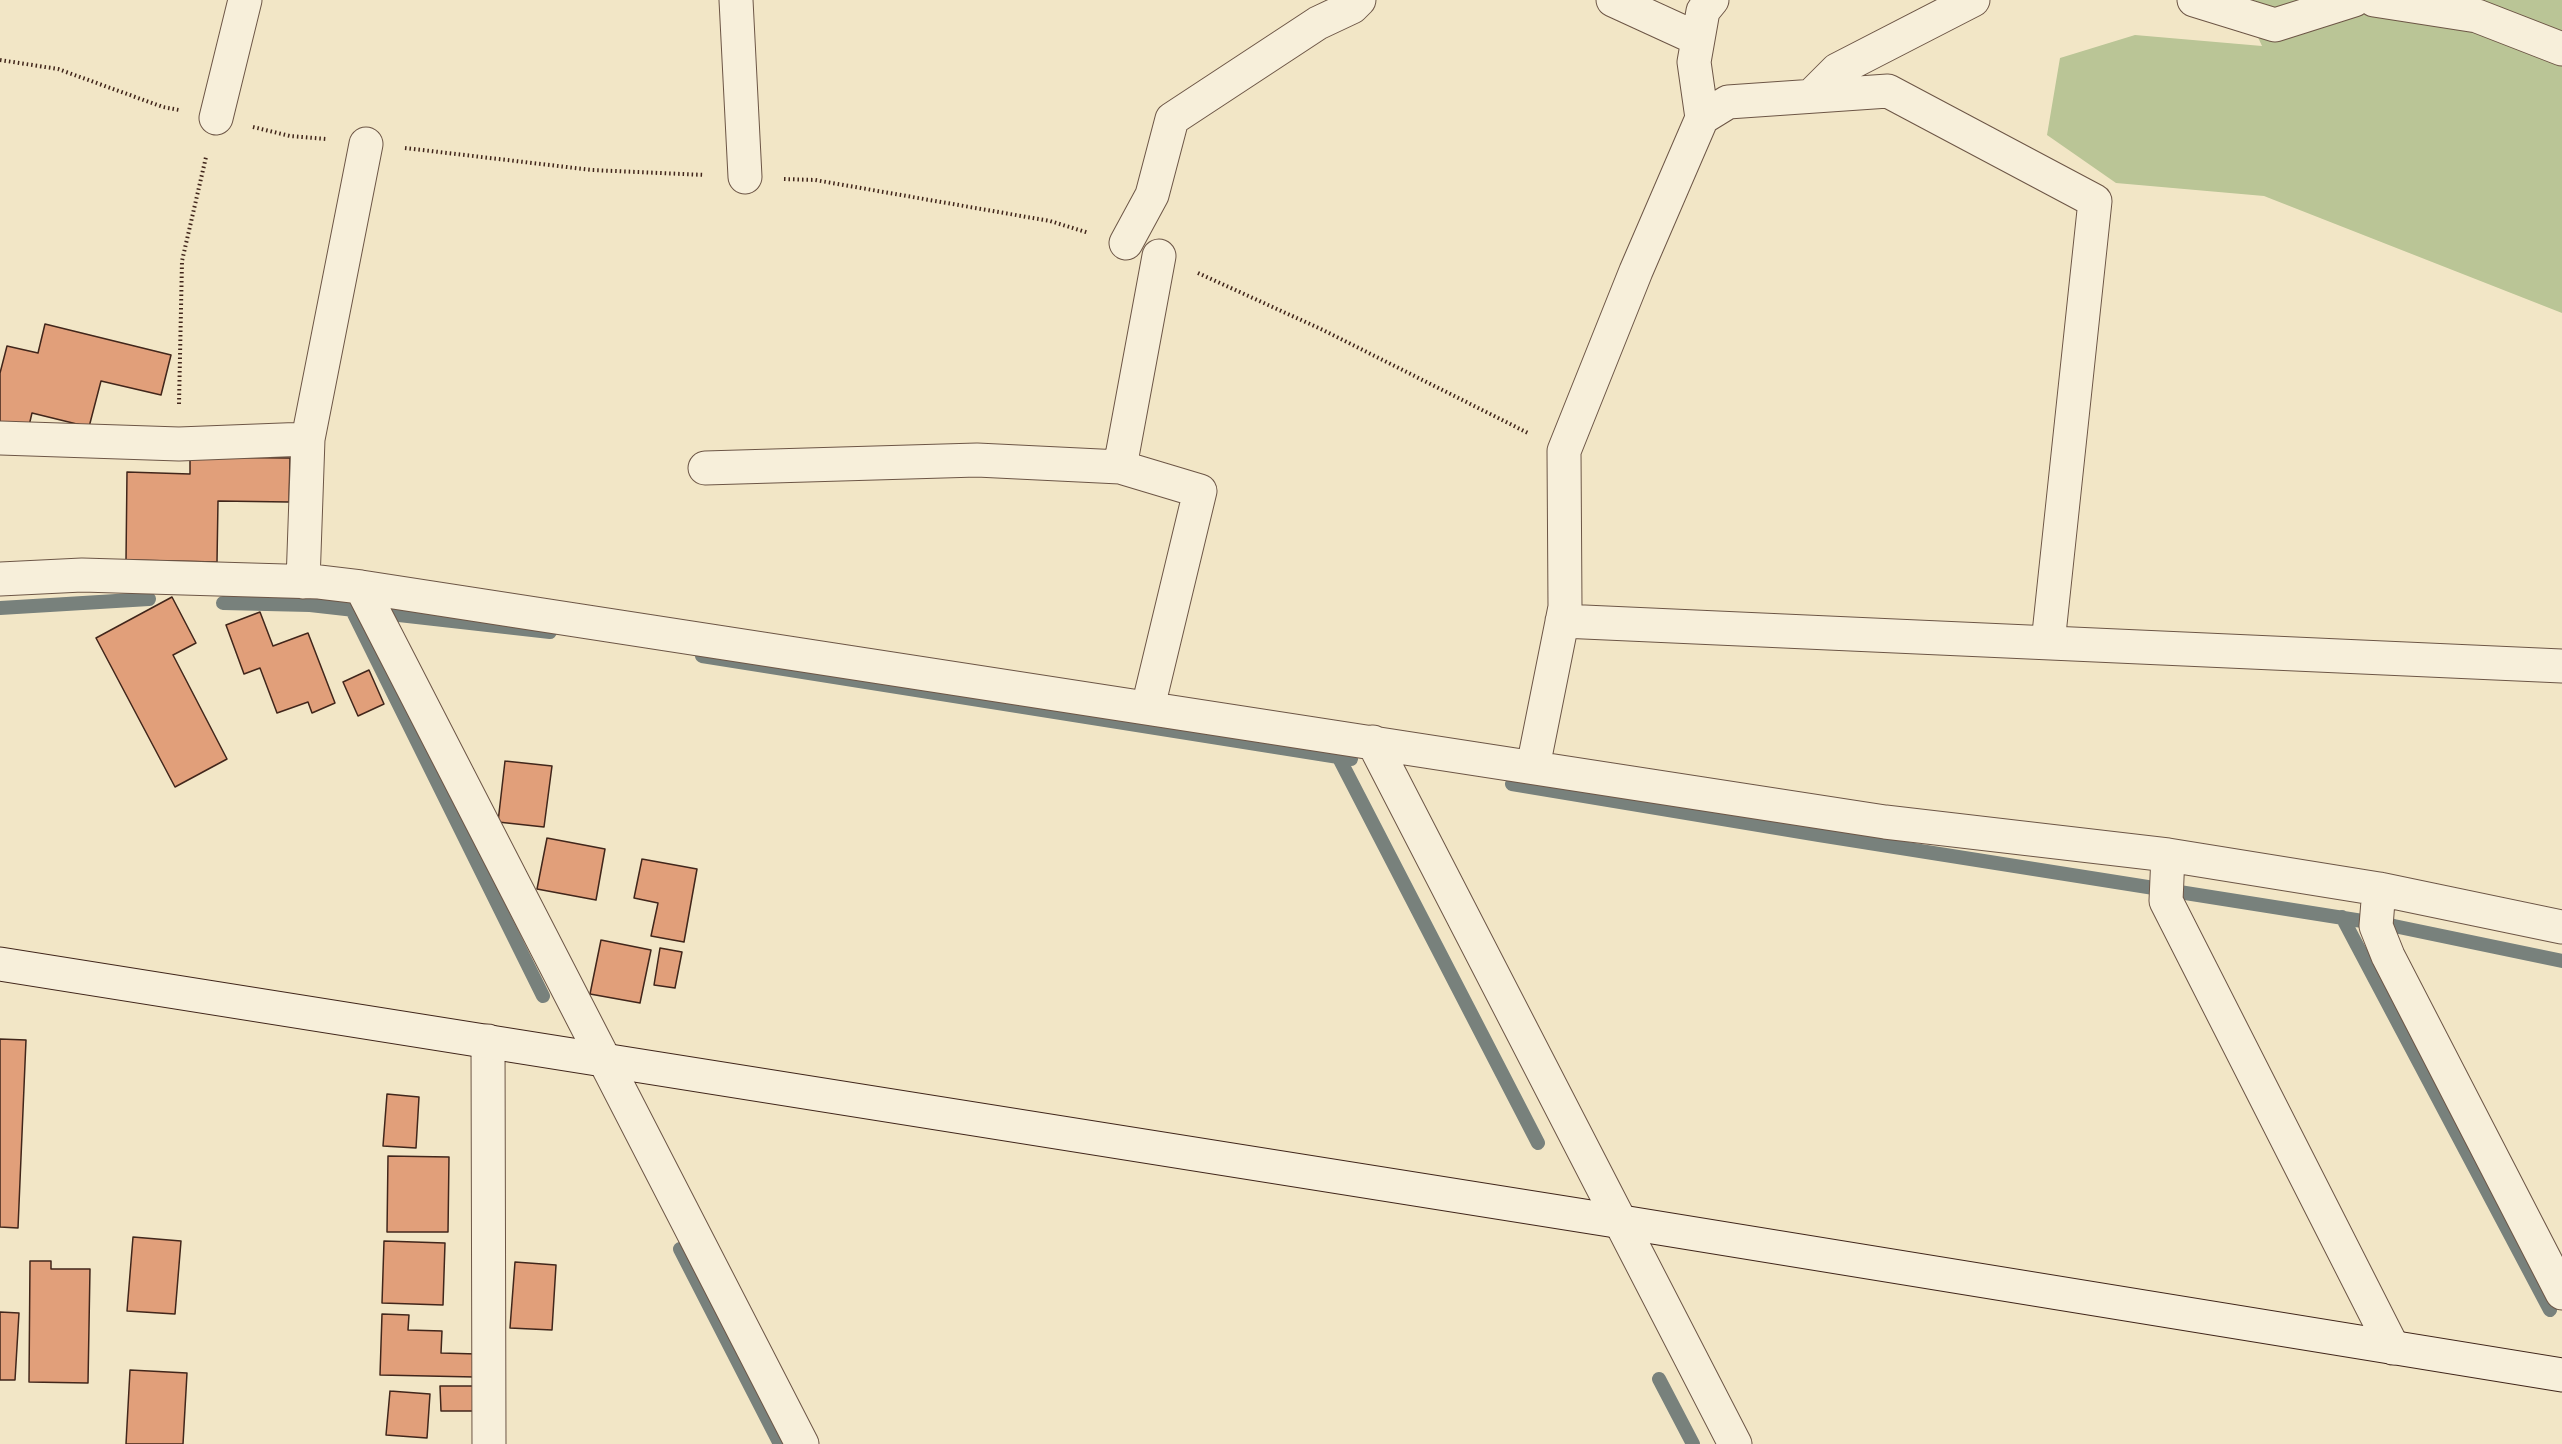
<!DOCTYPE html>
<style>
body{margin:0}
canvas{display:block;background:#f2e6c6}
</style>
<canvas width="2562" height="1444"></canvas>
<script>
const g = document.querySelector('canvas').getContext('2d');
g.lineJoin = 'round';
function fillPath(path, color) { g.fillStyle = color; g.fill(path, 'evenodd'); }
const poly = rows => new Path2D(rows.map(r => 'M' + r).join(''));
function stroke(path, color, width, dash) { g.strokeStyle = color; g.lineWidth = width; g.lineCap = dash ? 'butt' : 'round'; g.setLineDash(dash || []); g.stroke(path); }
fillPath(poly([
 [2241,0,2562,0,2562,313,2264,196,2116,183,2047,135,2060,58,2135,35,2262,46]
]), '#bac596');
stroke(poly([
 [223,603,310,605,550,632],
 [0,608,149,599],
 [352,610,543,996],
 [702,656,1351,759],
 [1339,758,1538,1143],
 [1512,784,1819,835,2394,926,2562,961],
 [2342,917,2550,1310],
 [680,1249,780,1444],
 [1659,1379,1693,1444]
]), '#78817c', 14);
const building = poly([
 [45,324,171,355,161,395,101,381,89,427,32,413,27,434,0,427,0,373,7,346,38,353,45,324],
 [190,457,290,458,289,502,218,501,217,562,126,560,127,472,190,474,190,457],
 [172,597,196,643,173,655,227,759,175,787,96,638,172,597],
 [260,612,273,646,308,633,335,703,312,713,308,702,277,713,260,668,244,674,226,625,260,612],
 [369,670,384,704,358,716,343,682,369,670],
 [505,761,552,766,544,827,498,822,505,761],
 [547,838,605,849,596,900,537,889,547,838],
 [642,859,697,869,684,942,651,936,658,903,634,898,642,859],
 [601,940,651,950,640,1003,590,994,601,940],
 [660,948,682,952,675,988,654,985,660,948],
 [0,1039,26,1040,18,1228,0,1227,0,1039],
 [387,1094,419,1097,416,1148,383,1146,387,1094],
 [388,1156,449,1157,448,1232,387,1232,388,1156],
 [133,1237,181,1241,175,1314,127,1311,133,1237],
 [384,1241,445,1243,443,1305,382,1303,384,1241],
 [30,1261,51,1261,51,1269,90,1269,88,1383,29,1382,30,1261],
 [515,1262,556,1265,552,1330,510,1328,515,1262],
 [0,1312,19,1313,15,1380,0,1380,0,1312],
 [382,1314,409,1315,408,1330,442,1331,441,1353,477,1354,475,1377,380,1375,382,1314],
 [130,1370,187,1373,183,1444,126,1444,130,1370],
 [440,1386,482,1386,481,1411,441,1411,440,1386],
 [390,1391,430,1394,427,1438,386,1435,390,1391]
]);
fillPath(building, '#e19f7a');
stroke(building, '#41261b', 1.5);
const street = poly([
 [736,0,745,177],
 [1613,0,1698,39],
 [2194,0,2275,25,2354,0],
 [2374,0,2477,16,2562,49],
 [1811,96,1837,70,1973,0],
 [216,118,245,0],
 [1702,118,1694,62,1703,11,1712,0],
 [1126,243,1152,195,1172,119,1318,23,1352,7,1359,0],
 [0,438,179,444,308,439],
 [1120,467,1159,256],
 [705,468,977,460,1120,467,1200,491,1148,707],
 [0,579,82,575,319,582,361,587,1885,822,2168,855,2379,889,2562,927],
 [303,582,308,439,366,144],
 [361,587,802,1444],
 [1562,621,2562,666],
 [1373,742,1735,1444],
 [1533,767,1565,607,1564,451,1636,271,1702,118,1728,102,1888,91,2095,201,2048,643],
 [2168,855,2166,901,2393,1348],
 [2379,889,2376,926,2388,956,2562,1293],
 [488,1041,489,1444]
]);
const secondary = poly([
 [0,964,1622,1222,2562,1375]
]);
stroke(street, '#6d5646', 35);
stroke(secondary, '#41261b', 35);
stroke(poly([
 [0,60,58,69,163,107,179,110],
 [253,127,290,136,326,139],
 [405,148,592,170,705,175],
 [784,179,815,180,1050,221,1089,233],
 [1198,273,1323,330,1528,433],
 [179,404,182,261,206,157]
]), '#41261b', 4, [1.5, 3]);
stroke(street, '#f7efda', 33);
stroke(secondary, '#f7efda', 33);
</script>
